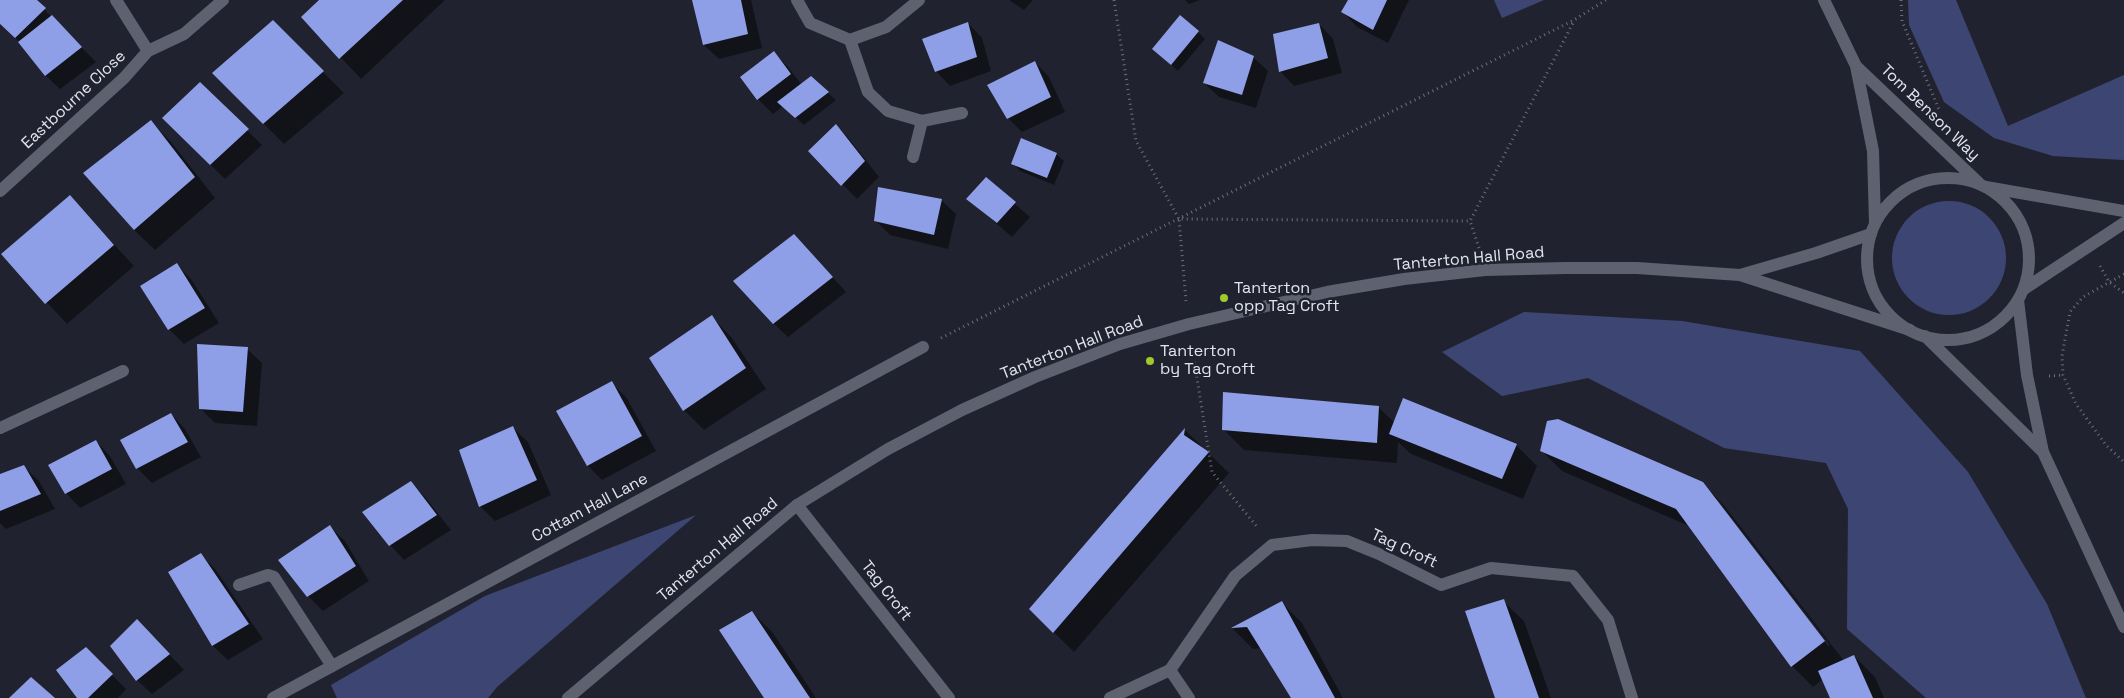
<!DOCTYPE html>
<style>
body{margin:0}
canvas{display:block;background:#20232f}
</style>
<canvas width="2124" height="698"></canvas>
<script>
const g = document.querySelector('canvas').getContext('2d');
g.lineJoin = 'round';
function fillPath(path, color) { g.fillStyle = color; g.fill(path, 'evenodd'); }
const poly = rows => new Path2D(rows.map(r => 'M' + r).join(''));
function stroke(path, color, width, dash) { g.strokeStyle = color; g.lineWidth = width; g.lineCap = dash ? 'butt' : 'round'; g.setLineDash(dash || []); g.stroke(path); }
function drawText(font, color, halo, rows, align = 'center') {
  g.font = font + ' "Space Grotesk",sans-serif'; g.lineWidth = 5; g.setLineDash([]); g.textBaseline = 'middle'; g.strokeStyle = halo; g.fillStyle = color; for (const [text, x, y, turn = 0] of rows) {
    g.save(); g.translate(x, y); g.rotate((+turn || 0) * Math.PI / 180); g.textAlign = isNaN(turn) ? turn : align; if (halo) g.strokeText(text, 0, 0); g.fillText(text, 0, 0); g.restore();
  }
}
fillPath(poly([
 [1494,0,1544,0,1502,18],
 [1908,0,1956,0,2008,126,2124,75,2124,160,2053,156,1994,138,1944,102,1909,25],
 '1892 258a57 57 0 1 1 114 0a57 57 0 1 1-114 0Z',
 [1524,312,1682,321,1860,351,1968,472,2047,604,2086,698,1926,698,1847,629,1848,509,1826,463,1724,448,1588,378,1502,396,1442,352],
 [696,515,497,687,488,698,337,698,331,685,485,596]
]), '#3d4673');
fillPath(poly([
 [0,0,35,0,96,62,60,89,45,75,21,43,0,25],
 [321,0,445,0,361,79,303,17],
 [694,0,751,0,762,48,719,59,704,45],
 [1009,0,1033,0,1024,10],
 [1185,0,1200,0,1189,4],
 [1349,0,1409,0,1388,43,1357,27,1343,12],
 [273,22,344,93,284,144,214,74],
 [968,23,982,38,991,71,950,86,936,71],
 [1319,24,1333,39,1342,73,1294,86,1280,71],
 [1198,32,1205,39,1178,71,1161,56],
 [774,53,788,67,802,85,811,78,836,100,804,125,783,106,773,114,758,99,741,78],
 [1253,57,1268,71,1256,108,1219,97,1204,83],
 [1035,62,1049,77,1065,112,1022,132,1008,118],
 [200,84,262,145,225,179,163,118],
 [151,122,171,142,215,198,155,250,134,230],
 [836,125,850,140,879,177,857,199,810,151],
 [1056,154,1064,161,1054,185,1020,171,1013,163],
 [986,179,1030,217,1012,237,968,199],
 [69,196,134,266,67,324,2,254],
 [941,200,956,214,948,249,890,235,876,221],
 [808,250,846,292,788,337,773,323],
 [177,265,191,279,219,323,184,344,169,329,141,286],
 [712,317,732,338,766,389,704,430,684,410],
 [247,349,262,363,257,426,215,423,200,408],
 [611,383,626,397,656,451,602,480,588,466],
 [1378,407,1395,423,1516,445,1537,466,1523,499,1411,454,1398,442,1397,463,1244,450,1223,429],
 [171,414,185,429,201,457,152,483,137,468,122,440],
 [513,428,528,442,551,495,495,521,480,506],
 [1185,430,1229,473,1074,652,1030,609],
 [96,441,110,456,126,484,80,508,66,493],
 [1541,450,1702,483,1723,504,1844,661,1854,656,1875,677,1884,698,1832,698,1823,679,1813,687,1792,666,1689,526,1562,471],
 [1714,499,1717,499,1830,645,1828,646],
 [24,467,39,481,55,509,6,529,0,523,0,476],
 [411,483,425,497,451,530,404,560,390,545],
 [330,527,345,541,369,581,323,611,308,596],
 [200,554,215,569,263,639,228,660,213,646,169,573],
 [1503,601,1524,621,1551,698,1497,698],
 [1282,603,1302,623,1343,698,1292,698,1262,648,1253,649,1233,629],
 [752,612,773,633,816,698,765,698],
 [152,636,184,670,152,694,137,680],
 [86,649,126,689,118,698,79,698]
]), '#0007');
fillPath(poly([
 [0,0,37,0,46,8,15,38,0,24],
 [319,0,403,0,339,59,301,17],
 [692,0,741,0,748,34,703,45],
 [1348,0,1387,0,1373,30,1341,12],
 [52,15,82,47,45,76,18,42],
 [1180,15,1199,31,1171,65,1152,49],
 [273,20,324,71,263,124,212,73],
 [968,22,977,57,935,72,922,39],
 [1319,23,1328,58,1279,72,1273,34],
 [1218,40,1254,56,1242,95,1203,83],
 [774,51,791,74,757,100,740,77],
 [1035,61,1051,97,1007,119,987,85],
 [811,76,829,92,795,118,777,102],
 [200,82,249,129,210,165,162,118],
 [151,120,195,177,134,230,83,173],
 [836,124,865,161,841,186,808,151],
 [1021,138,1057,153,1047,178,1011,164],
 [986,177,1016,202,997,223,966,199],
 [878,187,942,199,934,235,874,221],
 [70,195,114,245,45,304,1,254],
 [794,234,833,277,773,324,733,281],
 [177,263,205,308,168,330,140,286],
 [712,315,746,368,683,411,649,358],
 [197,344,248,347,243,412,199,409],
 [612,381,642,436,587,466,556,411],
 [1223,392,1379,406,1377,443,1222,430],
 [1403,398,1517,444,1502,479,1389,434],
 [171,413,188,442,136,469,120,440],
 [1558,419,1703,482,1825,641,1791,667,1676,509,1540,451,1547,421],
 [513,426,537,480,479,507,459,450],
 [1185,428,1184,435,1209,452,1053,633,1029,609],
 [96,440,112,469,65,494,48,465],
 [24,465,41,494,0,511,0,474],
 [411,481,437,515,389,546,362,512],
 [330,525,356,566,307,597,278,560],
 [201,553,249,624,212,646,168,572],
 [1504,599,1539,698,1495,698,1465,611],
 [1282,601,1335,698,1291,698,1247,627,1231,628],
 [752,611,810,698,764,698,719,630],
 [137,619,170,654,136,681,110,646],
 [86,647,113,674,88,698,77,698,56,670],
 [1854,655,1873,698,1830,698,1818,671],
 [31,677,55,698,9,698]
]), '#8f9fe7');
stroke(poly([
 [1114,0,1136,141,1179,219],
 [1901,0,1902,21,1940,112],
 [1479,248,1470,221,1574,21],
 [2100,266,2109,282,2124,293],
 [2124,274,2083,297,2070,312,2062,356,2063,375,2076,404,2106,445,2124,462],
 [1186,301,1179,219,1470,221],
 [941,338,1574,20,1606,0],
 [1192,347,1212,472,1258,528],
 [2049,376,2063,375]
]), '#6c6f79', 3, [1, 4]);
stroke(poly([
 [239,585,268,575,274,577,332,666]
]), '#5e6270', 12);
stroke(poly([
 [116,0,148,51],
 [797,0,810,23,850,40,868,92,888,111,922,121,913,157],
 [850,40,886,27,919,0],
 [922,121,962,113],
 [0,191,124,78,148,51,184,34,223,0],
 [0,428,123,371],
 [797,505,949,698],
 [1170,670,1189,698],
 [273,698,923,347],
 [1110,698,1170,670,1235,576,1272,545,1312,540,1347,541,1379,554,1441,585,1491,568,1573,576,1608,620,1632,698]
]), '#5e6270', 12);
stroke(poly([
 [1986,187,2124,211],
 [1740,275,1816,253,1871,234],
 [2024,289,2124,223],
 [568,698,797,505,888,449,962,410,1035,377,1120,344,1189,324,1327,292,1404,279,1485,270,1565,268,1637,268,1740,275,1910,330]
]), '#5e6270', 12);
stroke(poly([
 [1824,0,1856,66,1873,151,1875,223],
 [1856,66,1979,183],
 '1867 259a81 81 0 1 1 162 0a81 81 0 1 1-162 0Z',
 [2018,300,2027,375,2043,452,2124,627],
 [1925,336,2043,452]
]), '#5e6270', 12);
for (const [x, y, r, color] of [
 [1224,298,5,"#a0c92c"],
 [1150,361,5,"#a0c92c"]
]) { const dot = new Path2D(); dot.arc(x, y, r, 0, 2 * Math.PI); g.fillStyle = color; g.fill(dot); stroke(dot, '#20232f', 2); }
drawText('16px', '#e3e5ee', '#20232f', [
 ["Eastbourne Close",74,100,-43],
 ["Tom Benson Way",1930,113,44],
 ["Tanterton Hall Road",1469,259,-5],
 ["Tanterton Hall Road",1072,348,-21],
 ["Cottam Hall Lane",590,508,-28],
 ["Tag Croft",1404,549,25],
 ["Tanterton Hall Road",718,550,-40],
 ["Tag Croft",886,591,52]
]);
drawText('16px', '#e3e5ee', '#20232f', [
 ["Tanterton",1234,289],
 ["opp Tag Croft",1234,307],
 ["Tanterton",1160,352],
 ["by Tag Croft",1160,370]
], 'left');
</script>
